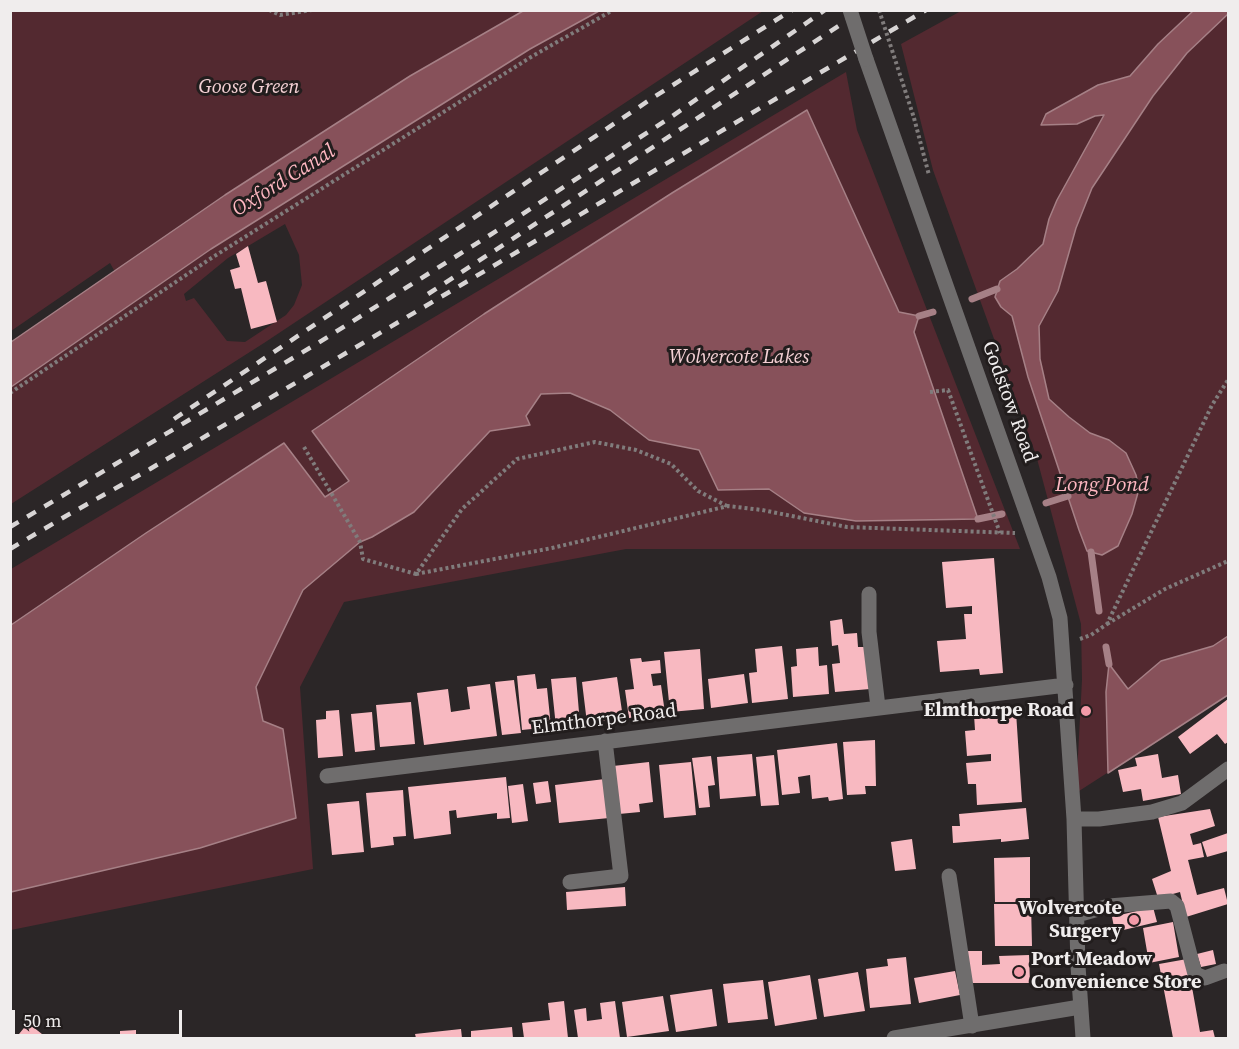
<!DOCTYPE html>
<style>
body{margin:0}
#map{position:relative;width:1239px;height:1049px;overflow:hidden;background:#2b2627;font-family:"Source Serif 4",serif}
canvas{display:block}
.frame{position:absolute;inset:0;border:12px solid #f0eded;pointer-events:none}
.scale{position:absolute;left:12px;top:1010px;width:170px;height:27px;box-sizing:border-box;border:3px solid #f0eded;border-top:0;padding-left:8px;font-size:18px;line-height:21px;white-space:nowrap;color:#f0eded;-webkit-text-stroke:4px #221d1d;paint-order:stroke}
</style>
<div id="map">
<canvas width="1239" height="1049"></canvas>
<div class="frame"></div>
<div class="scale">50 m</div>
</div>
<script>
const g = document.querySelector('canvas').getContext('2d');
g.lineJoin = 'round';
function fillPath(path, color) { g.fillStyle = color; g.fill(path, 'evenodd'); }
const poly = rows => new Path2D(rows.map(r => 'M' + r).join(''));
function stroke(path, color, width, dash) { g.strokeStyle = color; g.lineWidth = width; g.lineCap = dash ? 'butt' : 'round'; g.setLineDash(dash || []); g.stroke(path); }
function drawText(font, color, halo, rows, align = 'center') {
  g.font = font + ' "Source Serif 4",serif'; g.lineWidth = 6; g.setLineDash([]); g.textBaseline = 'middle'; g.strokeStyle = halo; g.fillStyle = color; for (const [text, x, y, turn = 0] of rows) {
    g.save(); g.translate(x, y); g.rotate((+turn || 0) * Math.PI / 180); g.textAlign = isNaN(turn) ? turn : align; if (halo) g.strokeText(text, 0, 0); g.fillText(text, 0, 0); g.restore();
  }
}
fillPath(poly([
 [11,11,523,11,410,76,225,195,115,272,110,263,11,331],
 [599,11,763,11,264,343,11,504,11,387,211,249,530,49],
 [285,224,299,255,302,285,294,305,286,315,245,342,227,341,194,298,186,301,184,294,228,258],
 [961,11,1228,11,1228,695,1076,793,1082,680,1081,624,1036,455,933,170,901,44],
 [846,72,857,130,1020,549,626,549,344,602,300,687,313,869,11,930,11,569]
]), '#532930');
const water = poly([
 [523,11,599,11,530,49,211,249,11,387,11,342,225,195,410,76,523,11],
 [1193,11,1228,11,1228,14,1187,53,1153,96,1092,188,1076,228,1058,291,1039,326,1040,359,1049,399,1069,417,1090,433,1109,440,1126,453,1136,475,1139,489,1132,514,1118,546,1102,555,1087,551,1079,530,1028,377,1012,316,1001,307,995,297,1000,281,1017,269,1043,244,1049,219,1057,200,1104,115,1095,116,1077,124,1041,125,1046,114,1098,85,1130,76,1158,44,1193,11],
 [807,110,899,312,919,316,914,332,978,519,856,521,804,513,769,489,718,490,699,450,649,440,610,410,570,393,541,394,526,416,530,425,490,431,414,512,372,537,360,542,303,590,256,687,263,721,283,729,296,818,200,848,11,892,11,625,146,533,284,443,325,497,333,492,349,481,312,431,484,314,672,193,807,110],
 [1228,636,1228,695,1108,773,1106,692,1109,664,1128,689,1161,661,1213,646,1228,636]
]);
fillPath(water, '#87515a');
stroke(water, '#a68086', 1.5);
stroke(poly([
 [972,299,997,289],
 [919,316,933,312],
 [1046,503,1068,496],
 [978,519,1002,514],
 [1091,552,1099,611],
 [1106,647,1109,664]
]), '#a68086', 7);
fillPath(poly([
 [248,246,258,283,266,281,277,322,251,329,241,288,235,289,230,270,240,267,236,254],
 [994,558,1003,673,980,675,979,669,940,672,937,641,966,639,964,614,972,614,972,606,946,608,942,562],
 [842,619,844,634,857,633,858,647,865,647,870,689,835,692,832,664,840,663,838,645,832,646,830,621],
 [782,646,788,699,752,703,749,673,757,672,755,649],
 [818,647,819,666,827,665,829,694,793,697,791,667,797,666,796,649],
 [700,649,704,709,670,712,664,652],
 [641,658,642,662,660,660,661,673,651,674,653,686,661,685,665,713,629,718,625,690,634,689,630,659],
 [535,674,537,689,547,688,551,727,522,730,517,676],
 [744,674,748,703,711,708,708,679],
 [576,677,580,724,556,727,551,679],
 [617,677,623,718,587,723,582,682],
 [514,680,521,733,502,735,495,682],
 [490,684,497,736,424,745,417,693,448,689,451,712,470,709,467,687],
 [1228,699,1228,742,1225,744,1217,734,1190,754,1178,737],
 [411,702,415,744,380,747,376,705],
 [339,710,343,756,318,758,316,720,326,719,326,711],
 [372,712,375,750,355,752,351,714],
 [1016,712,1022,802,977,805,976,784,968,784,966,763,991,761,991,754,967,756,965,731,975,730,974,715],
 [875,740,876,786,865,786,866,794,847,795,843,742],
 [837,743,843,799,829,801,828,797,812,799,810,775,798,777,800,793,782,795,777,750],
 [752,754,756,796,720,799,717,757],
 [1158,754,1162,778,1178,775,1181,794,1143,801,1141,789,1123,792,1118,770,1137,766,1135,758],
 [774,755,779,805,761,806,756,757],
 [711,756,715,785,708,786,710,807,699,808,692,758],
 [649,762,653,802,639,804,640,812,619,814,613,766],
 [691,762,696,815,664,818,659,765],
 [506,777,510,818,497,819,497,813,457,818,456,810,449,811,451,834,414,839,408,787],
 [605,779,609,818,559,823,555,785],
 [548,781,551,802,536,804,533,783],
 [523,784,528,821,512,823,508,786],
 [403,790,406,836,393,837,394,845,371,848,366,793],
 [359,801,364,852,332,855,327,804],
 [1026,808,1029,839,1001,842,1001,839,953,843,952,826,960,826,959,814],
 [1210,809,1215,826,1190,834,1193,845,1201,843,1204,857,1188,860,1197,895,1224,888,1228,904,1186,917,1180,892,1158,898,1152,879,1171,871,1158,817],
 [1228,833,1228,851,1207,857,1202,842],
 [912,839,916,869,895,871,891,842],
 [1030,857,1030,902,995,902,994,858],
 [625,887,626,906,567,910,566,892],
 [994,904,1031,904,1032,946,995,946],
 [1153,907,1157,922,1115,932,1112,917],
 [1173,922,1179,957,1149,963,1143,928],
 [1213,950,1216,964,1201,967,1197,954],
 [967,951,982,951,982,965,1000,964,999,956,1029,955,1030,983,968,983],
 [906,957,911,1004,870,1008,866,969,888,966,887,959],
 [1187,959,1200,1032,1213,1030,1215,1038,1173,1038,1159,964],
 [955,971,960,995,919,1003,914,978],
 [858,972,865,1011,824,1017,818,979],
 [810,975,817,1019,775,1026,768,982],
 [763,980,768,1019,728,1023,723,984],
 [712,989,717,1026,676,1032,670,995],
 [663,996,669,1031,627,1037,622,1002],
 [564,1001,568,1038,524,1038,522,1023,550,1020,548,1003],
 [615,1001,620,1038,578,1038,574,1010,586,1008,587,1021,602,1019,600,1003],
 [28,1023,47,1038,25,1038,19,1034],
 [512,1027,513,1038,471,1038,471,1031],
 [461,1029,462,1038,416,1038,415,1034],
 [136,1030,136,1038,120,1038,120,1031]
]), '#f8b9c1');
stroke(poly([
 [269,10,280,15,312,10],
 [914,118,929,175],
 [930,392,948,390,1000,533],
 [10,393,213,257,531,57,613,10],
 [304,447,360,542,363,559,416,574,462,509,517,459,595,442,636,450,671,464,698,491,727,506],
 [416,574,552,548,728,506,762,510,847,527,1015,533],
 [1107,624,1165,589,1228,561],
 [1080,639,1091,635,1107,624,1212,405,1228,380]
]), '#807c7c', 4, [3, 3]);
stroke(poly([
 [866,59,1049,577,1060,618,1074,819,1078,966,1083,1038],
 [869,594,869,632,878,707],
 [327,776,1066,685],
 [1074,819,1099,819,1152,812,1182,803,1228,769],
 [949,876,972,1026],
 [570,882,621,876,605,741],
 [1077,915,1109,906,1171,901,1177,906,1195,974,1205,978,1224,971],
 [894,1038,1080,1007]
]), '#6f6d6d', 15);
stroke(poly([
 [428,294,863,10],
 [174,419,654,97,792,10],
 [10,527,318,343,498,230,671,117,825,10],
 [10,549,66,516,150,469,926,10]
]), '#d8d5d5', 4.5, [10, 10]);
stroke(poly([
 [879,10,914,118]
]), '#807c7c', 4, [3, 3]);
stroke(poly([
 [850,10,866,59]
]), '#6f6d6d', 15);
for (const [x, y, r, color] of [
 [1086,711,6,"#f39aa8"],
 [1134,920,6,"#f39aa8"],
 [1019,972,6,"#f39aa8"]
]) { const dot = new Path2D(); dot.arc(x, y, r, 0, 2 * Math.PI); g.fillStyle = color; g.fill(dot); stroke(dot, '#221d1d', 2); }
drawText('italic 20px', '#f5d1d5', '#221d1d', [
 ["Goose Green",249,88],
 ["Wolvercote Lakes",739,358]
]);
drawText('20px', '#f0eded', '#221d1d', [
 ["Godstow Road",1009,402,70],
 ["Elmthorpe Road",604,720,-7]
]);
drawText('bold 20px', '#f0eded', '#221d1d', [
 ["Elmthorpe Road",1074,711],
 ["Wolvercote",1122,909],
 ["Surgery",1122,932],
 ["Port Meadow",1031,960,"left"],
 ["Convenience Store",1031,983,"left"]
], 'right');
drawText('italic 21px', '#feb7c1', '#221d1d', [
 ["Oxford Canal",284,181,-32],
 ["Long Pond",1102,486]
]);
</script>
